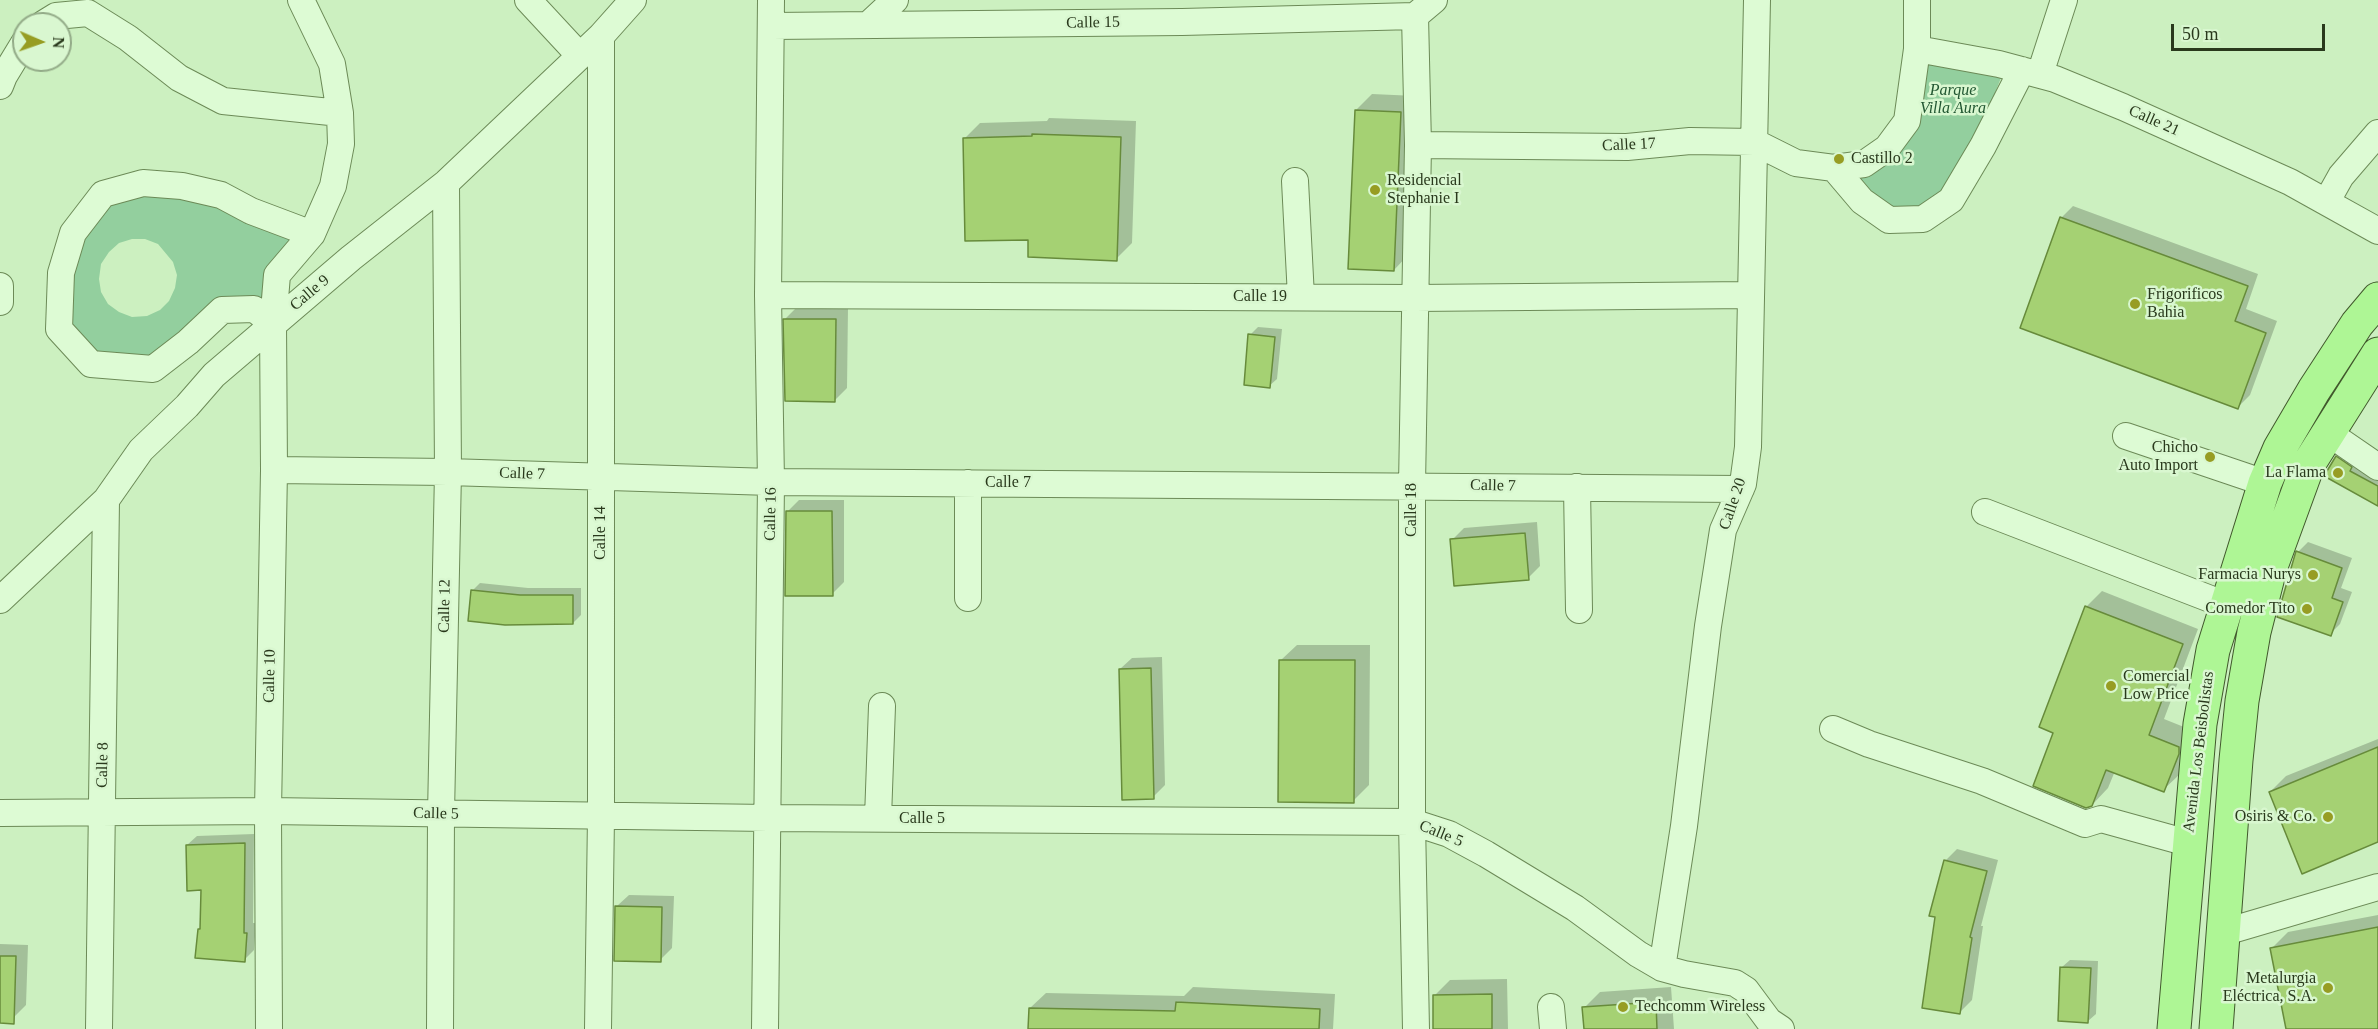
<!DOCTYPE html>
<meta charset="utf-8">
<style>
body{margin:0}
#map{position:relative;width:2378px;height:1029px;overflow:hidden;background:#ccf0c0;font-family:Georgia,serif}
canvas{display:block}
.north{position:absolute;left:12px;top:12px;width:60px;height:60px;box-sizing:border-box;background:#d9f7d0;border:2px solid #93ab88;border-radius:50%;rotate:92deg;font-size:16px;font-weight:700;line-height:24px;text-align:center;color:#29391c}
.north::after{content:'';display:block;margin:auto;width:21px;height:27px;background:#979d23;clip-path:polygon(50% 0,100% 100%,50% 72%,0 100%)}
.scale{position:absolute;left:2171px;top:24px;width:154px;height:27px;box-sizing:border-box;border:3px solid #29391c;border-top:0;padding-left:8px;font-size:18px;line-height:21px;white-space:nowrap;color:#29391c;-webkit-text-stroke:4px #d9f7d0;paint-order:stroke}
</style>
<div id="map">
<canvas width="2378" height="1029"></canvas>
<div class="north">N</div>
<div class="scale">50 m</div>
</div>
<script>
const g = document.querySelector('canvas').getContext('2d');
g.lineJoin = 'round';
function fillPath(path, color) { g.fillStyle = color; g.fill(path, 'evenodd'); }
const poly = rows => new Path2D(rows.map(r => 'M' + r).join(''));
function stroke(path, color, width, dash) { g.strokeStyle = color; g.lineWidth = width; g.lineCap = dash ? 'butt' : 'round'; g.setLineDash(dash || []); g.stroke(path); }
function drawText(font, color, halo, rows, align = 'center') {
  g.font = font + ' Georgia,serif'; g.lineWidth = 5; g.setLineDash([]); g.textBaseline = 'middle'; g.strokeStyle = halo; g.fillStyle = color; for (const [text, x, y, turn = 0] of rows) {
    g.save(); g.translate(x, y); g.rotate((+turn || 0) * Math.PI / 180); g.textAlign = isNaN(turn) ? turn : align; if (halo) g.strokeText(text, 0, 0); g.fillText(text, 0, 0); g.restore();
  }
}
fillPath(poly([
 [1917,59,2004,70,1975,144,1946,194,1922,211,1893,213,1851,176,1891,158],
 [145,196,181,198,217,207,246,223,297,237,267,303,255,297,217,298,180,333,149,356,97,352,72,324,73,275,84,239,111,205],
 [132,239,145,239,158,244,173,262,177,275,175,288,169,301,160,310,147,316,132,317,119,312,108,304,101,292,99,279,101,264,109,252,119,243]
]), '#93cf9e');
fillPath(poly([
 [1372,94,1416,96,1409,254,1394,270,1356,110],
 [1049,118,1136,121,1132,243,1116,259,1030,238,965,138,980,123,1047,121],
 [2073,206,2258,274,2246,309,2277,321,2250,395,2238,407,2061,218],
 [797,307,848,308,847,388,835,400,785,319],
 [1258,327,1282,329,1277,379,1269,386,1250,335],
 [2345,449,2378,475,2378,504,2337,457],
 [799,500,844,500,844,582,832,594,787,512],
 [1537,522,1540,566,1528,578,1452,540,1464,528],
 [2308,542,2352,558,2341,588,2352,592,2340,624,2330,634,2298,552],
 [480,583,528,588,581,588,581,615,573,623,472,591],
 [2102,591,2198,629,2164,719,2194,731,2179,775,2163,790,2115,771,2108,788,2092,805,2055,732,2086,607],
 [1297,645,1370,645,1369,785,1353,801,1281,660],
 [1162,657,1165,785,1153,797,1120,669,1132,658],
 [2378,739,2378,841,2270,792,2286,776],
 [254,834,253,923,256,923,254,950,244,960,201,928,202,889,187,845,197,836],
 [1957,849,1998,860,1981,926,1983,926,1972,1000,1960,1012,1945,861],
 [629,895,674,896,672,948,660,960,617,906],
 [2378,915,2378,1029,2287,1029,2272,948,2288,932],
 [0,944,28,945,26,1005,14,1017,0,1017],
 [2070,960,2098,961,2096,1014,2088,1021,2062,967],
 [1507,979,1508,1029,1435,1029,1435,995,1450,980],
 [1193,987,1335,994,1333,1029,1030,1029,1030,1008,1046,993,1184,996],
 [1671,987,1674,1029,1586,1029,1584,1008,1600,992]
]), '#0003');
const building = poly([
 [1355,110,1401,112,1394,271,1348,269,1355,110],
 [1032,134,1121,137,1117,261,1028,257,1028,240,965,241,963,138,1032,136,1032,134],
 [2060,217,2248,286,2235,321,2266,333,2238,409,2020,328,2060,217],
 [783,319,836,319,835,402,785,401,783,319],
 [1248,334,1275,337,1270,388,1244,385,1248,334],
 [2336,456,2352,467,2350,471,2378,486,2378,506,2324,476,2336,456],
 [786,511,832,511,833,596,785,596,786,511],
 [1525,533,1529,580,1454,586,1450,539,1525,533],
 [2296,551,2342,568,2332,598,2343,602,2331,636,2277,617,2296,551],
 [471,590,520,595,573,595,573,624,505,625,468,621,471,590],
 [2085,606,2183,644,2149,735,2179,747,2179,754,2164,792,2106,770,2092,806,2086,808,2033,786,2053,733,2039,727,2085,606],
 [1279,660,1355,660,1354,803,1278,802,1279,660],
 [1151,668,1154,799,1122,800,1119,669,1151,668],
 [2378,747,2378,842,2302,874,2269,792,2378,747],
 [245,843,244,933,247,933,245,962,195,958,198,929,200,929,201,890,187,891,186,845,245,843],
 [1944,860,1987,871,1970,937,1972,938,1960,1014,1922,1008,1935,917,1929,916,1944,860],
 [615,906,662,907,661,962,614,961,615,906],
 [2378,927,2378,1029,2286,1029,2270,948,2378,927],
 [0,956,16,956,14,1024,0,1023,0,956],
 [2060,967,2091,968,2088,1023,2058,1021,2060,967],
 [1492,994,1492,1029,1433,1029,1433,995,1492,994],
 [1176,1002,1320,1009,1319,1029,1028,1029,1029,1008,1175,1011,1176,1002],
 [1656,1002,1657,1029,1584,1029,1582,1007,1656,1002]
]);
fillPath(building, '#a5d173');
stroke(building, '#678b3b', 1.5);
const minor = poly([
 [528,0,580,56],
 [1415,16,1418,145,1412,485,1412,822,1416,1029],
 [1415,16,1434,0],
 [43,24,56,16,88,13,128,38,179,78,223,101,340,113],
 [868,25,895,0],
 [772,26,1182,22,1415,16],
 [1917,49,1999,64,2055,79,2123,107,2290,182,2378,231],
 [2040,74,2064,0],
 [0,86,4,76,24,43],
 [1418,145,1627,147,1690,141,1754,142,1796,163,1834,168,1864,164,1887,148,1907,121,1917,49,1917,0],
 [1834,168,1862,201,1889,220,1923,219,1951,200,1983,146,2022,70],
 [1295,181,1301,297],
 [2327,201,2341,176,2378,133],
 [0,286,0,302],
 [768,295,1415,298,1751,295],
 [273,323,254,309,222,310,188,342,153,369,91,364,59,329,61,273,73,233,103,194,143,183,182,186,221,195,251,211,312,234],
 [2327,432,2378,467],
 [2126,436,2265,483],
 [274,470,448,472,771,482,1741,489],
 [968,483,968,598],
 [1577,487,1579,610],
 [1985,512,2226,605],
 [0,600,106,500,141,450,187,406,214,375,351,258,446,183,601,36,633,0],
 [1833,729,1869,744,1982,781,2085,824,2101,819,2188,843],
 [0,813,268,811,768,818,1412,822,1449,834,1486,854,1575,908,1638,954,1662,968,1684,974,1735,983,1746,990,1769,1021,1781,1029],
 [878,818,882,706],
 [2225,932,2378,887],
 [1662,968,1684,826,1708,626,1723,530,1743,484,1748,447,1757,0],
 [1551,1007,1553,1029],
 [99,1029,106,500],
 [269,1029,268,811,274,470,273,323,277,275,312,234,333,186,341,144,340,113,332,64,301,0],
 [440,1029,441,814,448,472,446,183],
 [598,1029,601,816,601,36],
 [765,1029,771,482,768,295,771,0]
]);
const major = poly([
 [2174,1029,2200,724,2213,650,2265,483,2280,448,2314,390,2357,324,2378,299],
 [2216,1029,2236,760,2242,701,2254,632,2270,569,2308,465,2378,354]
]);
stroke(minor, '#6c8a57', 28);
stroke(major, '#41582c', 35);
stroke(minor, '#ddfbd4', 26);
stroke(major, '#aef695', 33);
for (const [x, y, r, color] of [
 [1839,159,6,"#979d23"],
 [1375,190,6,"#979d23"],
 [2135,304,6,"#979d23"],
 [2210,457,6,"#979d23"],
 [2338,473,6,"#979d23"],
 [2313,575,6,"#979d23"],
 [2307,609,6,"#979d23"],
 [2111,686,6,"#979d23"],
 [2328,817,6,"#979d23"],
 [2328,988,6,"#979d23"],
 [1623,1007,6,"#979d23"]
]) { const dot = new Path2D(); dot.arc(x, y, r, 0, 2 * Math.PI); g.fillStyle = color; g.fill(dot); stroke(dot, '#d9f7d0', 2); }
drawText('16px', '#29391c', '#d9f7d0', [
 ["Calle 15",1093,23,-1],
 ["Calle 21",2154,121,24],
 ["Calle 17",1629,145,-3],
 ["Calle 9",310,293,-40],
 ["Calle 19",1260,297],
 ["Calle 7",522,474,2],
 ["Calle 7",1008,483],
 ["Calle 7",1493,486,1],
 ["Calle 20",1733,504,-71],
 ["Calle 18",1412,510,-90],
 ["Calle 16",771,514,-89],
 ["Calle 14",601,533,-90],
 ["Calle 12",445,606,-89],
 ["Calle 10",270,676,-89],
 ["Avenida Los Beisbolistas",2199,752,-83],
 ["Calle 8",103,765,-89],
 ["Calle 5",436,814,1],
 ["Calle 5",922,819],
 ["Calle 5",1441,834,22]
]);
drawText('italic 16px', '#225732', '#d9f7d0', [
 ["Parque",1953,91],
 ["Villa Aura",1953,109]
]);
drawText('16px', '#29391c', '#d9f7d0', [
 ["Castillo 2",1851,159,"left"],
 ["Residencial",1387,181,"left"],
 ["Stephanie I",1387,199,"left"],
 ["Frigorificos",2147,295,"left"],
 ["Bahia",2147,313,"left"],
 ["Chicho",2198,448],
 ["Auto Import",2198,466],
 ["La Flama",2326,473],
 ["Farmacia Nurys",2301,575],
 ["Comedor Tito",2295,609],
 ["Comercial",2123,677,"left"],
 ["Low Price",2123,695,"left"],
 ["Osiris & Co.",2316,817],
 ["Metalurgia",2316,979],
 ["Eléctrica, S.A.",2316,997],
 ["Techcomm Wireless",1635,1007,"left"]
], 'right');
</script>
